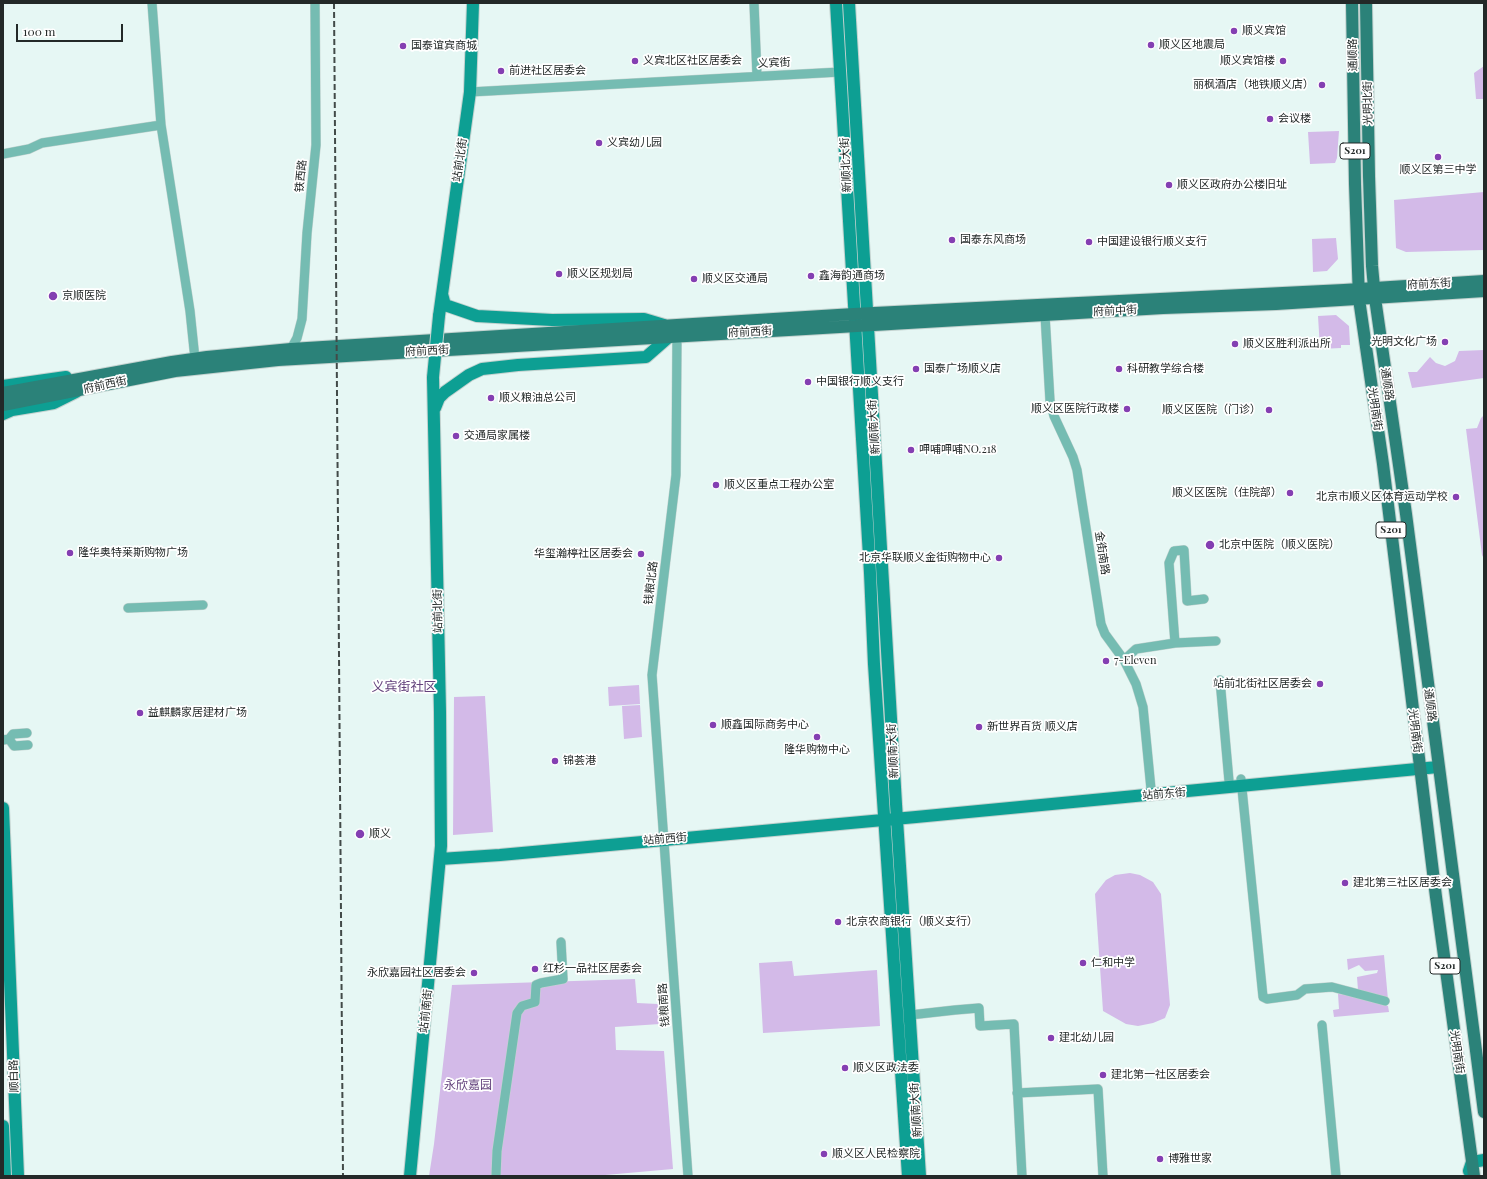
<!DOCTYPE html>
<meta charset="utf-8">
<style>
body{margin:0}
#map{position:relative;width:1487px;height:1179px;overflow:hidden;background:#e6f7f4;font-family:"Playfair Display",serif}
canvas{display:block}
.frame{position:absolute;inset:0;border:4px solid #232928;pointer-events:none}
.scale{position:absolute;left:16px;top:24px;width:107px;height:18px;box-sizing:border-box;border:2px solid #232928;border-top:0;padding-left:5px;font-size:12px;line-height:14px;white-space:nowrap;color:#232928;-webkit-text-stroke:3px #fff;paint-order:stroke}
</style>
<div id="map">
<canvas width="1487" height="1179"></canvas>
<div class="frame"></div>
<div class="scale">100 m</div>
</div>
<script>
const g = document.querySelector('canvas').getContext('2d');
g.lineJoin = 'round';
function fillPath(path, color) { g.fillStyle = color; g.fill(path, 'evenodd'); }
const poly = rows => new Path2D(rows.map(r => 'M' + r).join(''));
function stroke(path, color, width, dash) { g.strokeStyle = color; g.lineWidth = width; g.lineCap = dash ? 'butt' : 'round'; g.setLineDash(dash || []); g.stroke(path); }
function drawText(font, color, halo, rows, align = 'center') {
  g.font = font + ' "Playfair Display","Noto Sans SC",serif'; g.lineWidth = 3.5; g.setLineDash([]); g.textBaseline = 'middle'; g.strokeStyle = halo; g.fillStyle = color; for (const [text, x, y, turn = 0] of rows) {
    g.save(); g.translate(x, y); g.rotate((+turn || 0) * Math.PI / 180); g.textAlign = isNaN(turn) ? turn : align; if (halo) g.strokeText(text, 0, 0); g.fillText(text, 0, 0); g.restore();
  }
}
fillPath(poly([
 [1484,66,1484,99,1476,99,1474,73],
 [1339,131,1337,158,1335,163,1310,164,1308,132],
 [1484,192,1484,250,1406,252,1396,248,1394,200],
 [1336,238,1338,259,1327,271,1313,272,1312,239],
 [1336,315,1349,326,1350,345,1341,345,1341,348,1320,349,1318,316],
 [1484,350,1484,378,1412,388,1408,372,1417,372,1430,357,1436,363,1445,366,1455,361,1459,351],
 [1484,415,1484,559,1482,555,1466,429,1477,428,1481,418],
 [639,685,640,704,609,706,608,687],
 [485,696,493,832,453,835,454,697],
 [640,705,642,737,624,739,622,706],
 [1130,873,1140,875,1153,882,1161,894,1170,1005,1165,1018,1153,1023,1138,1026,1126,1024,1103,1011,1095,894,1106,880,1115,875],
 [1384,955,1388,1000,1358,990,1357,977,1377,973,1378,970,1365,971,1359,965,1348,970,1347,959],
 [792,961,794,976,877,970,880,1026,763,1033,759,963],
 [635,979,637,1003,658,1004,660,1024,615,1027,616,1050,664,1051,673,1169,594,1176,429,1176,434,1144,452,985],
 [1338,994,1354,995,1388,1006,1389,1012,1334,1017,1333,1010,1339,1009]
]), '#d3bae8');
const street = poly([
 [152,3,161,125],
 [754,3,757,76],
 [470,92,840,72],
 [3,154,29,149,42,143,161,125,190,311,195,359],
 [1045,315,1050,401,1054,416,1073,457,1077,470,1101,624,1105,634,1124,660,1136,684,1143,707,1151,789],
 [677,336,676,475,652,675,688,1176],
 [291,349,297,338,302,319,307,233,316,145,315,3],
 [128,608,203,605],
 [1175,643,1169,563,1174,551,1184,550,1187,601,1204,599],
 [1124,660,1136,649,1175,643,1216,641],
 [1220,680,1229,781],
 [9,739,14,746,28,745],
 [3,740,9,739,13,734,27,733],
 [1241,779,1263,997,1267,999,1297,995,1305,989,1332,987,1385,1001],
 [910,1015,955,1010,979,1008,980,1026,1014,1024,1022,1176],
 [1322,1025,1336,1176],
 [1017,1093,1098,1089,1103,1176],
 [496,1176,497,1151,517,1013,522,1006,535,1002,536,985,541,983,563,979,561,942]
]);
const secondary = poly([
 [836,3,870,573,874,664,908,1176],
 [849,3,896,804,920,1176],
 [442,294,445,305,477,316,552,320,644,319,664,325],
 [439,316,470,92,473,3],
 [3,386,66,377],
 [435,408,439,398,445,392,469,375,482,369,518,365,646,357,670,336],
 [3,414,12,410,54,403,76,392],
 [3,808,18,1176],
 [440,859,500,855,916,817,1438,767],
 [3,1126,5,1176],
 [1469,1171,1472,1162,1484,1160],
 [410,1176,441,846,440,712,433,377]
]);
const primary = poly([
 [1352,3,1355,184,1359,299,1383,464,1436,897,1474,1176],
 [1366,3,1369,176,1372,266,1375,298,1406,514,1484,1112],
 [3,393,172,362,207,357,291,349,854,314,1344,290,1484,281],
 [3,405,175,371,278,360,1163,308,1276,304,1484,291]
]);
stroke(street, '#c3d2cf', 10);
stroke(secondary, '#c3d2cf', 14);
stroke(primary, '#c3d2cf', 14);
stroke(street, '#75bcb2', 9);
stroke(secondary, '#0d9f93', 12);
stroke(primary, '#2b8279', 12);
stroke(poly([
 [334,3,343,1176]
]), '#424a48', 2, [6, 3]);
const secondaryBridge = poly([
 [433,377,439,316]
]);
stroke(secondaryBridge, '#c3d2cf', 14, []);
stroke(secondaryBridge, '#0d9f93', 12);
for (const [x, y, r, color] of [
 [1234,31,4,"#843fb2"],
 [1151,45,4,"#843fb2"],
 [403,46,4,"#843fb2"],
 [635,61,4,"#843fb2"],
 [1283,61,4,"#843fb2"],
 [501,71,4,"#843fb2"],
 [1322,85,4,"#843fb2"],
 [1270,119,4,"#843fb2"],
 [599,143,4,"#843fb2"],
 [1438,157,4,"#843fb2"],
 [1169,185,4,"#843fb2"],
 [952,240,4,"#843fb2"],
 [1089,242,4,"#843fb2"],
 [559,274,4,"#843fb2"],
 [811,276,4,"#843fb2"],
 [694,279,4,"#843fb2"],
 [53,296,5,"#843fb2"],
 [1445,342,4,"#843fb2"],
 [1235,344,4,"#843fb2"],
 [916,369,4,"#843fb2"],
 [1119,369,4,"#843fb2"],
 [808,382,4,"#843fb2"],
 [491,398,4,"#843fb2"],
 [1127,409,4,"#843fb2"],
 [1269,410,4,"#843fb2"],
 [456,436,4,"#843fb2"],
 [911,450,4,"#843fb2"],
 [716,485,4,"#843fb2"],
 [1290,493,4,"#843fb2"],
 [1456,497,4,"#843fb2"],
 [1210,545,5,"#843fb2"],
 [70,553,4,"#843fb2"],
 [641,554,4,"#843fb2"],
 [999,558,4,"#843fb2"],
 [1106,661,4,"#843fb2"],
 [1320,684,4,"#843fb2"],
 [140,713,4,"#843fb2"],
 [713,725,4,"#843fb2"],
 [979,727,4,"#843fb2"],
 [817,737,4,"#843fb2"],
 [555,761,4,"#843fb2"],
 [360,834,5,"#843fb2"],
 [1345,883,4,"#843fb2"],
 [838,922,4,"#843fb2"],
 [1083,963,4,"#843fb2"],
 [535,969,4,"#843fb2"],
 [474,973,4,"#843fb2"],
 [1051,1038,4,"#843fb2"],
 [845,1068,4,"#843fb2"],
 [1103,1075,4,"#843fb2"],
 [824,1154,4,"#843fb2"],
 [1160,1159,4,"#843fb2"]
]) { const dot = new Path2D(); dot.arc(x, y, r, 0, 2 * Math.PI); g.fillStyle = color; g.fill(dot); stroke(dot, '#fff', 1.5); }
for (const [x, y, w] of [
 [1355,151,30],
 [1391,530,30],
 [1445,966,30]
]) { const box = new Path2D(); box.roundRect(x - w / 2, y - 8, w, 16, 3); g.fillStyle = '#fff'; g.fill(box); stroke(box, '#232928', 1); }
drawText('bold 10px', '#232928', null, [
 ["S201",1355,151],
 ["S201",1391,530],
 ["S201",1445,966]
]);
drawText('11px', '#232928', '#fff', [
 ["顺义宾馆",1242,31],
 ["顺义区地震局",1159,45],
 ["国泰谊宾商城",411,46],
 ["义宾北区社区居委会",643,61],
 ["顺义宾馆楼",1275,61,"right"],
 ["前进社区居委会",509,71],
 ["丽枫酒店（地铁顺义店）",1314,85,"right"],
 ["会议楼",1278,119],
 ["义宾幼儿园",607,143],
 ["顺义区第三中学",1438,170,"center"],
 ["顺义区政府办公楼旧址",1177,185],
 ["国泰东风商场",960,240],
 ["中国建设银行顺义支行",1097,242],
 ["顺义区规划局",567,274],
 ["鑫海韵通商场",819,276],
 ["顺义区交通局",702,279],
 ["京顺医院",62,296],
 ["光明文化广场",1437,342,"right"],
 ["顺义区胜利派出所",1243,344],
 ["国泰广场顺义店",924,369],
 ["科研教学综合楼",1127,369],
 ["中国银行顺义支行",816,382],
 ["顺义粮油总公司",499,398],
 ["顺义区医院行政楼",1119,409,"right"],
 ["顺义区医院（门诊）",1261,410,"right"],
 ["交通局家属楼",464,436],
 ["呷哺呷哺NO.218",919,450],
 ["顺义区重点工程办公室",724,485],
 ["顺义区医院（住院部）",1282,493,"right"],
 ["北京市顺义区体育运动学校",1448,497,"right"],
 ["北京中医院（顺义医院）",1219,545],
 ["隆华奥特莱斯购物广场",78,553],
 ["华玺瀚楟社区居委会",633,554,"right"],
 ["北京华联顺义金街购物中心",991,558,"right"],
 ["7-Eleven",1114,661],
 ["站前北街社区居委会",1312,684,"right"],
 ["益麒麟家居建材广场",148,713],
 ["顺鑫国际商务中心",721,725],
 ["新世界百货 顺义店",987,727],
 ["隆华购物中心",817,750,"center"],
 ["锦荟港",563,761],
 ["顺义",369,834],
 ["建北第三社区居委会",1353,883],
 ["北京农商银行（顺义支行）",846,922],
 ["仁和中学",1091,963],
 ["红杉一品社区居委会",543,969],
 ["永欣嘉园社区居委会",466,973,"right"],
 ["建北幼儿园",1059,1038],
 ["顺义区政法委",853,1068],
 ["建北第一社区居委会",1111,1075],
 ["顺义区人民检察院",832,1154],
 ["博雅世家",1168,1159]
], 'left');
drawText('11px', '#232928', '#fff', [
 ["通顺路",1353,55,-91],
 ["义宾街",774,63,-3],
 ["光明北街",1368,103,-91],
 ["站前北街",460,160,-82],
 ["新顺北大街",846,165,-93],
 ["铁西路",301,176,-84],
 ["府前东街",1429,284,-3],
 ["府前中街",1115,311,-3],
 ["府前西街",750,332,-3],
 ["府前西街",427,351,-3],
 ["通顺路",1387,384,82],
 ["府前西街",105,385,-12],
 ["光明南街",1375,409,82],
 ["新顺南大街",874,427,-94],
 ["金街南路",1102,553,81],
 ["钱粮北路",651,583,-83],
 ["站前北街",438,611,-91],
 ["通顺路",1430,705,83],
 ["光明南街",1415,731,83],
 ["新顺南大街",893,751,-93],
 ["站前东街",1164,794,-5],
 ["站前西街",665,839,-5],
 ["钱粮南路",664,1005,-94],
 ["站前南街",426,1011,-84],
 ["光明南街",1457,1052,82],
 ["顺白路",14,1076,-92],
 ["新顺南大街",916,1110,-94]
]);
drawText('12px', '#62417b', '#fff', [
 ["永欣嘉园",468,1085]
]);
drawText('13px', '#62417b', '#fff', [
 ["义宾街社区",404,687]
]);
</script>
